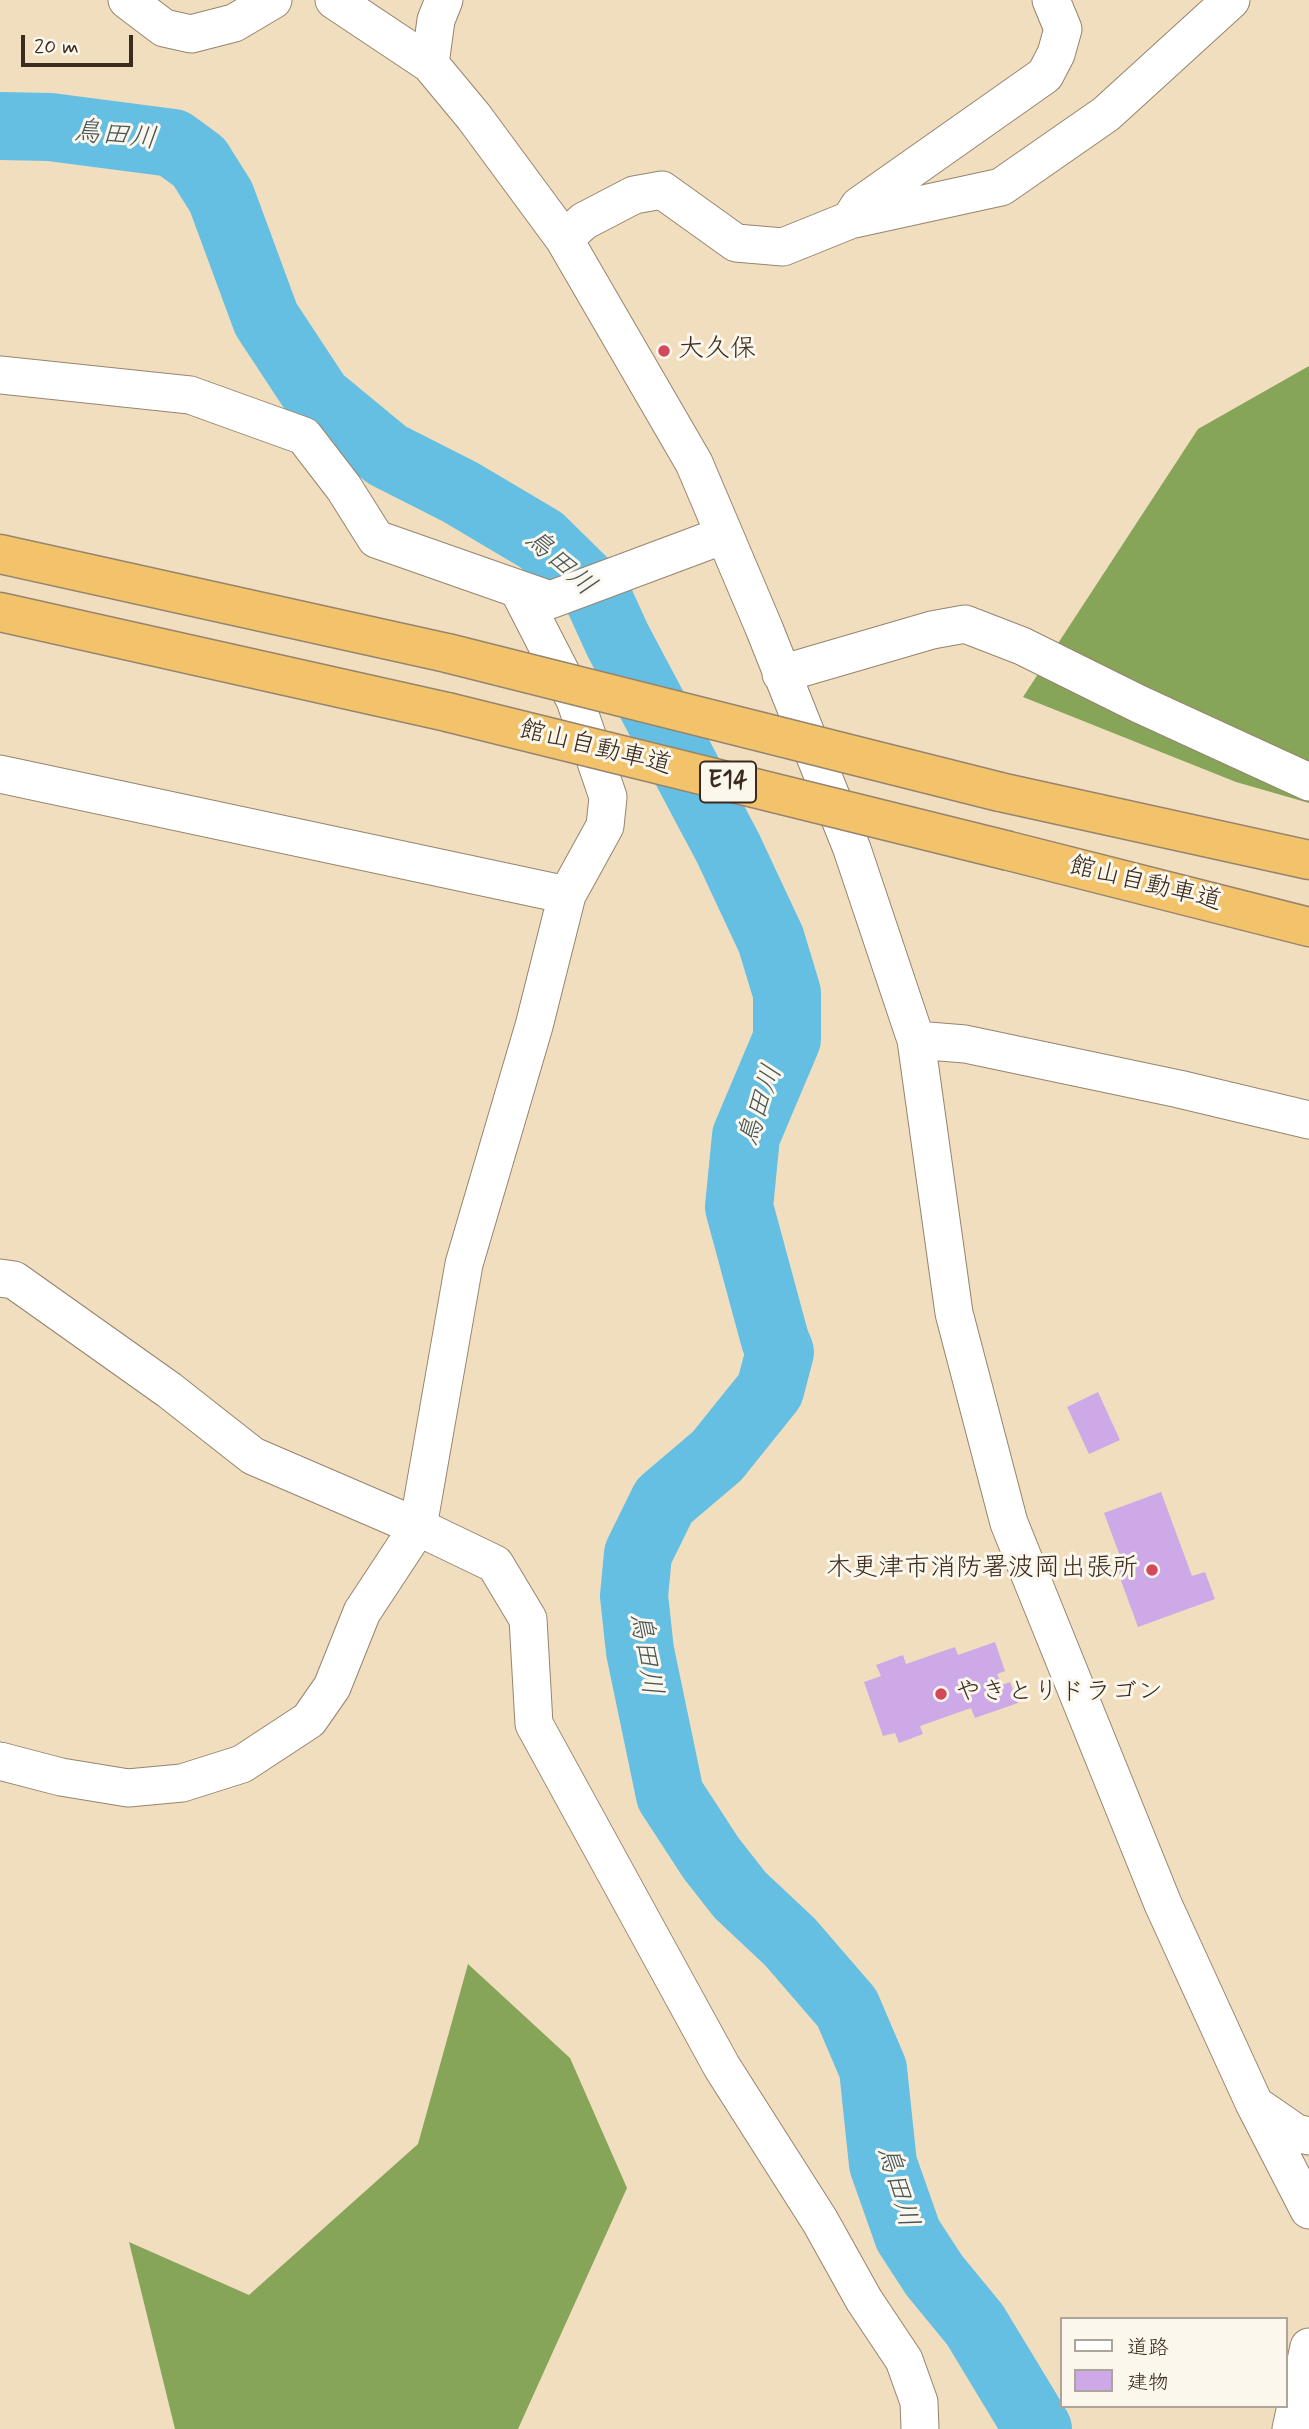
<!DOCTYPE html>
<meta charset="utf-8">
<style>
body{margin:0}
#map{position:relative;width:1309px;height:2429px;overflow:hidden;background:#f1debf;font-family:Mynerve,"Klee One",sans-serif}
canvas{display:block}
.legend{position:absolute;left:1060px;top:2317px;width:228px;height:91px;box-sizing:border-box;background:#fbf7ec;border:2px solid #aea59a;margin:0;padding:9px 12px;list-style:none;font-size:21px;color:#3b2a1e}
.legend li{display:flex;align-items:center;gap:14px;height:35px}
.legend b{width:35px;border:2px solid #aea59a}
.scale{position:absolute;left:21px;top:35px;width:112px;height:32px;box-sizing:border-box;border:4px solid #3b2a1e;border-top:0;padding-left:9px;font-size:21px;line-height:24px;white-space:nowrap;color:#3b2a1e;-webkit-text-stroke:5px #fbf7ec;paint-order:stroke}
</style>
<div id="map">
<canvas width="1309" height="2429"></canvas>
<ul class="legend">
<li><b style="height:9px;background:#fff"></b>道路</li>
<li><b style="height:19px;background:#cea9e8"></b>建物</li>
</ul>
<div class="scale">20 m</div>
</div>
<script>
const g = document.querySelector('canvas').getContext('2d');
g.lineJoin = 'round';
function fillPath(path, color) { g.fillStyle = color; g.fill(path, 'evenodd'); }
const poly = rows => new Path2D(rows.map(r => 'M' + r).join(''));
function stroke(path, color, width, dash) { g.strokeStyle = color; g.lineWidth = width; g.lineCap = dash ? 'butt' : 'round'; g.setLineDash(dash || []); g.stroke(path); }
function drawText(font, color, halo, rows, align = 'center') {
  g.font = font + ' Mynerve,"Klee One",sans-serif'; g.lineWidth = 6; g.setLineDash([]); g.textBaseline = 'middle'; g.strokeStyle = halo; g.fillStyle = color; for (const [text, x, y, turn = 0] of rows) {
    g.save(); g.translate(x, y); g.rotate((+turn || 0) * Math.PI / 180); g.textAlign = isNaN(turn) ? turn : align; if (halo) g.strokeText(text, 0, 0); g.fillText(text, 0, 0); g.restore();
  }
}
fillPath(poly([
 [1309,366,1309,803,1236,782,1023,697,1198,429],
 [468,1964,570,2058,627,2188,518,2429,175,2429,129,2242,249,2295,418,2144]
]), '#86a558');
stroke(poly([
 [0,126,50,127,173,143,199,162,221,197,266,319,318,398,387,455,460,492,541,540,597,595,618,641,728,848,771,940,787,993,787,1039,746,1136,739,1207,775,1340,780,1352,770,1390,717,1456,664,1501,638,1554,634,1596,640,1651,670,1795,711,1858,740,1895,790,1942,847,2008,873,2069,883,2164,908,2235,934,2275,975,2325,1038,2429]
]), '#64bfe2', 68);
fillPath(poly([
 [1098,1392,1120,1440,1089,1454,1067,1407],
 [1161,1492,1192,1576,1205,1572,1215,1599,1138,1627,1113,1559,1120,1556,1104,1513],
 [995,1642,1005,1671,997,1674,1002,1685,1010,1682,1018,1703,975,1718,971,1708,920,1726,923,1734,899,1743,895,1733,883,1736,864,1682,881,1676,876,1665,903,1655,906,1664,955,1647,958,1655]
]), '#cea9e8');
const minor = poly([
 [127,0,164,28,191,34,234,23,273,0],
 [334,0,430,64,474,117,564,239,694,463,764,628,852,849,916,1040,954,1313,1009,1523,1163,1904,1254,2103,1309,2210],
 [430,64,436,20,444,0],
 [852,217,859,206,1045,75,1056,54,1063,29,1051,0],
 [564,239,584,221,634,195,662,190,736,243,783,247,850,220,1001,187,1106,114,1231,0],
 [0,375,190,395,304,436,344,488,376,539,550,600,724,535],
 [781,674,932,630,965,624,1022,646,1139,704,1309,782],
 [0,774,567,895],
 [916,1040,965,1044,1179,1089,1309,1120],
 [0,1278,14,1280,169,1390,253,1456,418,1527,495,1564,528,1619,534,1724,722,2067,820,2221,864,2300,904,2360,919,2402,920,2429],
 [0,1761,61,1777,128,1788,182,1783,242,1764,309,1720,332,1687,362,1612,418,1527,464,1264,534,1026,567,895,605,826,608,797,575,700,518,589],
 [1257,2106,1296,2133,1309,2136],
 [1291,2429,1309,2347]
]);
const highway = poly([
 [0,554,447,653],
 [0,612,447,712],
 [1000,792,1309,860],
 [1009,851,1309,927]
]);
stroke(minor, '#96846e', 39);
stroke(highway, '#96846e', 41);
stroke(minor, '#fff', 37);
stroke(highway, '#f2c36a', 38);
const highwayBridge = poly([
 [447,653,1000,792],
 [447,712,1009,851]
]);
stroke(highwayBridge, '#96846e', 41, []);
stroke(highwayBridge, '#f2c36a', 38);
for (const [x, y, r, color] of [
 [664,351,7,"#d1495b"],
 [1152,1570,7,"#d1495b"],
 [941,1694,7,"#d1495b"]
]) { const dot = new Path2D(); dot.arc(x, y, r, 0, 2 * Math.PI); g.fillStyle = color; g.fill(dot); stroke(dot, '#fbf7ec', 2.5); }
for (const [x, y, w] of [
 [728,782,56]
]) { const box = new Path2D(); box.roundRect(x - w / 2, y - 20.5, w, 41, 5); g.fillStyle = '#fbf7ec'; g.fill(box); stroke(box, '#3b2a1e', 2); }
drawText('bold 24px', '#3b2a1e', null, [
 ["E14",728,782]
]);
drawText('26px', '#3b2a1e', '#fbf7ec', [
 ["大久保",678,351],
 ["木更津市消防署波岡出張所",1138,1570,"right"],
 ["やきとりドラゴン",955,1694]
], 'left');
drawText('26px', '#3b2a1e', '#fbf7ec', [
 ["館山自動車道",595,749,14],
 ["館山自動車道",1145,885,14]
]);
drawText('italic 28px', '#475759', '#fbf7ec', [
 ["鳥田川",115,137,6],
 ["鳥田川",559,564,42],
 ["鳥田川",762,1106,-71],
 ["鳥田川",644,1654,81],
 ["鳥田川",896,2187,74]
]);
</script>
